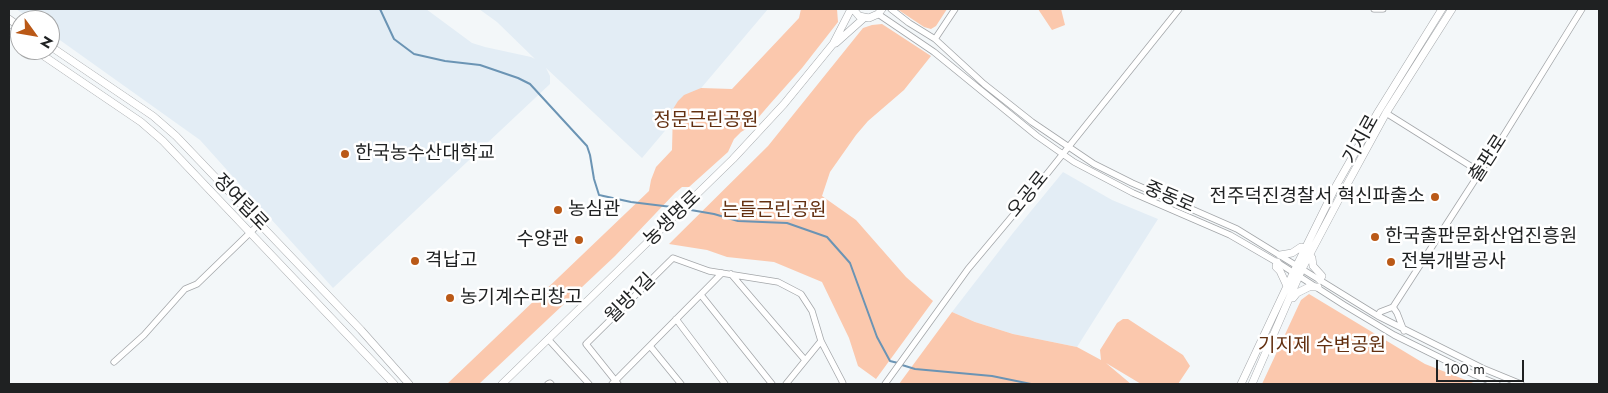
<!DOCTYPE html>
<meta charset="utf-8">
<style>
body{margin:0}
#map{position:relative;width:1608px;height:393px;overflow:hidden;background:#f3f7f9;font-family:Jost,sans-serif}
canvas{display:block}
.frame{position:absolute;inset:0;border:10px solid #1f2122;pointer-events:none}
.north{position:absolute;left:10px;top:10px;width:50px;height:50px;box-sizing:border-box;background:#fff;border:1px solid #a5a6a7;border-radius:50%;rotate:122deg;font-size:14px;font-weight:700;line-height:20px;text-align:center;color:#1f2122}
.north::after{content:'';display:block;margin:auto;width:18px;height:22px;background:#ba5917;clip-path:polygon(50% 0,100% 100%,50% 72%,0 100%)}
.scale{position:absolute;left:1436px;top:360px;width:88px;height:22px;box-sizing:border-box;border:2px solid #1f2122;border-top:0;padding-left:6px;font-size:15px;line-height:18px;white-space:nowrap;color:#1f2122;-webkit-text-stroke:4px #fff;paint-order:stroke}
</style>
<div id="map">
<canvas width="1608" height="393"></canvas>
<div class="frame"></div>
<div class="north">N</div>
<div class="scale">100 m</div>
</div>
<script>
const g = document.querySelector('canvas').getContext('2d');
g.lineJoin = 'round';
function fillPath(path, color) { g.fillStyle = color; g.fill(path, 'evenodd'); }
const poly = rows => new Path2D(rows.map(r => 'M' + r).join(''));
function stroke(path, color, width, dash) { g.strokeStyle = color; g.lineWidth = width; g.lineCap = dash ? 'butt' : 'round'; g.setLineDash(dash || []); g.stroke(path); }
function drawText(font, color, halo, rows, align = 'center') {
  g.font = font + ' Jost,"Noto Sans KR",sans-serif'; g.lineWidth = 5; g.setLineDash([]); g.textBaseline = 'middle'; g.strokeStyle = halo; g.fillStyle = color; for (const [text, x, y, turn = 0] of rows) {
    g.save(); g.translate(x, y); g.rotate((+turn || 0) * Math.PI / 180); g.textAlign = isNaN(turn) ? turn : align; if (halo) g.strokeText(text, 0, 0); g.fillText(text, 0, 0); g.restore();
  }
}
fillPath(poly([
 [16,9,426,9,472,43,485,47,531,57,535,59,497,22,479,9,768,9,642,158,546,68,550,76,550,84,333,288,200,140,50,33,50,20,32,20],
 [1063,172,1112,200,1158,219,1077,347,1013,334,975,322,952,312,1013,233]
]), '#e3edf5');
fillPath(poly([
 [801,9,837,9,838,22,802,68,770,104,751,126,741,132,734,139,728,152,689,187,682,187,675,193,615,256,479,384,447,384,649,191,651,180,656,167,672,150,673,109,678,101,684,95,701,88,732,89,799,18],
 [897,9,947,9,936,26,931,29,924,27],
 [1038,9,1061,9,1065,25,1052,30],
 [882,24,931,56,904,90,868,121,856,135,830,172,822,196,856,220,906,277,933,301,876,379,858,366,849,338,822,282,774,262,727,257,707,250,669,244,768,146,863,28,872,25],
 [1309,294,1425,364,1476,384,1262,384,1301,300],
 [952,312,975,322,1013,334,1077,347,1101,360,1100,350,1117,323,1123,319,1128,319,1183,355,1190,366,1178,384,1141,384,1106,363,1131,384,899,384]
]), '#fbc8ad');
stroke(poly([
 [380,9,394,39,414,54,445,61,480,65,518,78,530,84,587,146,590,155,594,179,599,195,631,202,680,208],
 [685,209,714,214,738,221,787,223,827,237,850,263,877,337,890,361,898,363],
 [902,365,915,369,992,376,1031,384]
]), '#6b94b4', 2);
const minor = poly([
 [891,9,909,23,935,39,984,84,1032,122,1094,164,1132,183,1237,229,1378,316,1482,368,1521,384],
 [1374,9,1383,9],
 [878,14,934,52,1037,136,1074,162,1133,193,1230,235,1280,264,1344,305,1394,335,1475,375,1497,384],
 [935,39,955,9],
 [1386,113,1480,172],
 [731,274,805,360],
 [701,295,772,384],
 [1393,307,1397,313,1404,331],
 [1378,316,1380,312,1393,307,1504,135,1582,9],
 [676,319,725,384],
 [548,339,589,384],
 [650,346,681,384],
 [114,362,144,335,185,289,197,284,259,224],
 [548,384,550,383,551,384],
 [612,384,722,273],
 [618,384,586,344,673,258,709,271,778,282,801,294,812,311,821,341,843,383,842,384],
 [786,384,821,341],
 [885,384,968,269,1030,195,1179,9]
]);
const tertiary = poly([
 [853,9,859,16,869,18,878,14,882,9],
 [9,19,20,27],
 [9,32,20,40],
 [836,43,864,18],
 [50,46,153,116,176,136,361,330,409,384],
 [35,50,141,122,163,141,394,384],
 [1280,255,1292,253,1301,247,1305,248],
 [1310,255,1312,258,1313,266,1322,276,1320,280],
 [1277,262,1276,267,1280,271,1287,286],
 [1291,297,1293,298,1297,293,1309,287,1318,287],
 [502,384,733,159,784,104,833,44,851,9],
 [1241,384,1297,265,1336,186,1378,112,1442,9],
 [1252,384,1302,269,1338,201,1386,113,1452,9]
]);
stroke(minor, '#a3a6a9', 7);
stroke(tertiary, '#a3a6a9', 8);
stroke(minor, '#fff', 5.5);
stroke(tertiary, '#fff', 7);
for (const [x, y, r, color] of [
 [345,154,5,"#ba5917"],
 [1435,197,5,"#ba5917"],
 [558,210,5,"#ba5917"],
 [1375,237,5,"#ba5917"],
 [579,240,5,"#ba5917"],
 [415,261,5,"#ba5917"],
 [1391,262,5,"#ba5917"],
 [450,298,5,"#ba5917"]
]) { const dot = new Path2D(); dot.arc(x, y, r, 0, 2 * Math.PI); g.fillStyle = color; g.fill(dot); stroke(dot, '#fff', 2); }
drawText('19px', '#633011', '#fff', [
 ["정문근린공원",706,121],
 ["는들근린공원",774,211],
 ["기지제 수변공원",1322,346]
]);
drawText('19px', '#1f2122', '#fff', [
 ["기지로",1362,140,-61],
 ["출판로",1489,159,-57],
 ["오공로",1029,195,-51],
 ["중동로",1169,198,23],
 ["정여립로",240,203,46],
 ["농생명로",673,219,-44],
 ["월방1길",631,299,-45]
]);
drawText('19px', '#1f2122', '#fff', [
 ["한국농수산대학교",355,154],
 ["전주덕진경찰서 혁신파출소",1425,197,"right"],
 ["농심관",568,210],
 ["한국출판문화산업진흥원",1385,237],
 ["수양관",569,240,"right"],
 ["격납고",425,261],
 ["전북개발공사",1401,262],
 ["농기계수리창고",460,298]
], 'left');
</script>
